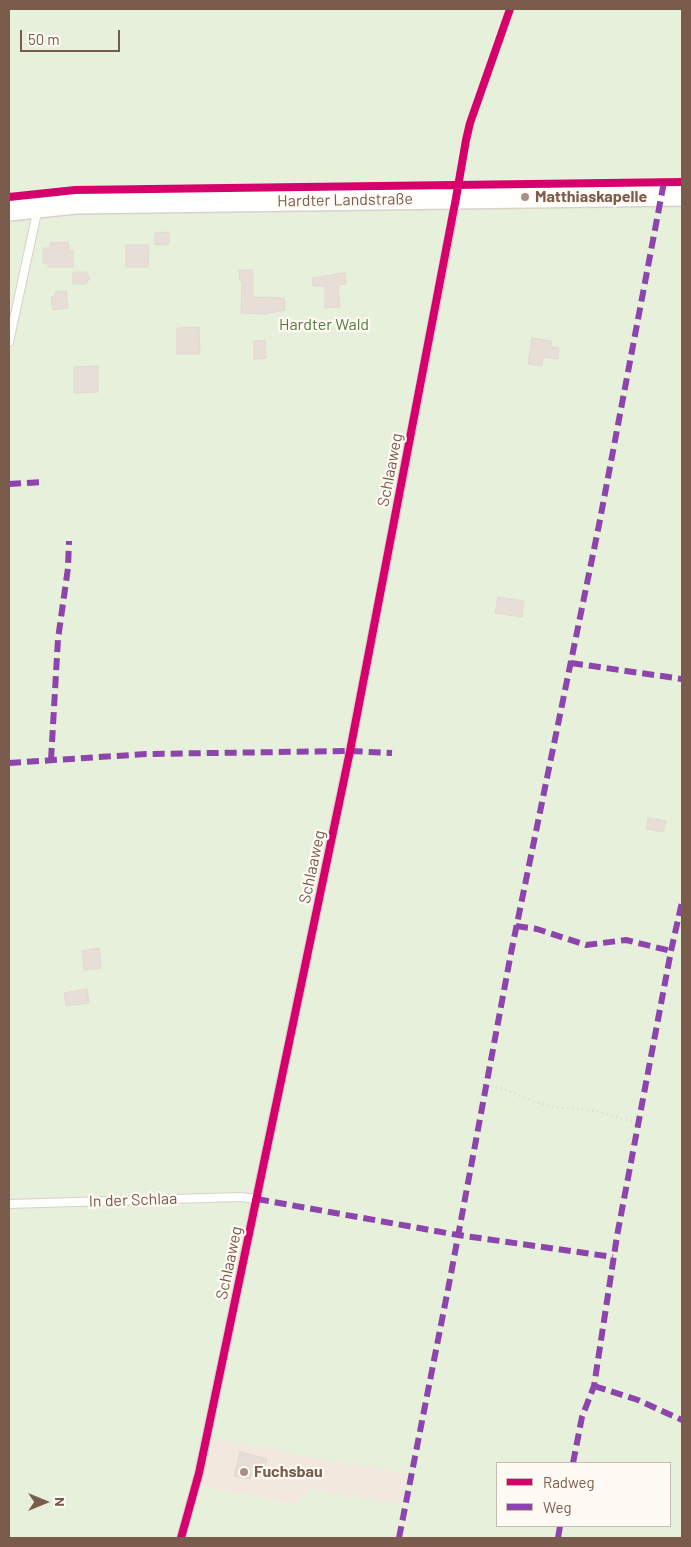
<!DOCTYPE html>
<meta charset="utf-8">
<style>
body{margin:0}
#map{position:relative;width:691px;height:1547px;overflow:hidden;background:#f9f5f0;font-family:Barlow,sans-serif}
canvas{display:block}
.frame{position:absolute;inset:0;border:10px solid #7a5c4d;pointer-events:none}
.legend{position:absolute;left:496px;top:1462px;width:175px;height:65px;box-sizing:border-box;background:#fffaf3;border:1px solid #cabbb1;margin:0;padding:6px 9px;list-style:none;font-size:15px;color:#7a5c4d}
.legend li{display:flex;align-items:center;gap:10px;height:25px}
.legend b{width:25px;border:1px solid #cabbb1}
.north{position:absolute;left:20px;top:1477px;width:50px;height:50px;-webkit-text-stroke:4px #fffaf3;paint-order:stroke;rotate:90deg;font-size:14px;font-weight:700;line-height:20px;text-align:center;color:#7a5c4d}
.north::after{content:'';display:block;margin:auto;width:18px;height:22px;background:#7a5c4d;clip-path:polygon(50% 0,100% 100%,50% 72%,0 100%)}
.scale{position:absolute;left:20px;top:30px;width:100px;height:22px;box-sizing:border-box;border:2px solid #7a5c4d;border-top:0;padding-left:6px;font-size:15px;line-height:18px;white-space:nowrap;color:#7a5c4d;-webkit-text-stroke:4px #fffaf3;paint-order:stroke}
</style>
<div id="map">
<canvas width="691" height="1547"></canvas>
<div class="frame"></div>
<ul class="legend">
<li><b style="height:6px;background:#d6006c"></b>Radweg</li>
<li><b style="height:6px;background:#8e44ad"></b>Weg</li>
</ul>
<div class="north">N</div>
<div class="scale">50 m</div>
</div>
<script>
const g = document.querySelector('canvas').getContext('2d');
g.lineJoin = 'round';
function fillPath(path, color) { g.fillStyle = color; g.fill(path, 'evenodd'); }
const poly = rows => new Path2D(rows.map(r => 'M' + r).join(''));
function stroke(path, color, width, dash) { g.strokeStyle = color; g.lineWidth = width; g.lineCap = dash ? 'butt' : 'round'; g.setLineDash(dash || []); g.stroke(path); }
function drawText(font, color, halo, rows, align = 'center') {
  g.font = font + ' Barlow,sans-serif'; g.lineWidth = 4.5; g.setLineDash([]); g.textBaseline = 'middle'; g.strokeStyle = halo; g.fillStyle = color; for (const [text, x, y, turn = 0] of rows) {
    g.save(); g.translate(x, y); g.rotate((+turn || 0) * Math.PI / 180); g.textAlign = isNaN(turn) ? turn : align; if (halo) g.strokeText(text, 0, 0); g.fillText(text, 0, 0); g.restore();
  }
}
fillPath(poly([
 [211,1438,409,1473,401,1506,310,1489,295,1504,202,1487]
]), '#f2e8de');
fillPath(poly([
 [9,9,682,9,682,1538,9,1538],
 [211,1439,408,1474,401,1505,310,1489,295,1504,202,1487],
 [497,1463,670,1463,670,1526,497,1526]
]), '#e7f0db');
const building = poly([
 [169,232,169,244,155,245,155,233,169,232],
 [68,242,69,251,73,251,73,267,48,267,48,263,43,263,43,248,50,248,50,243,68,242],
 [126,245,149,245,148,267,126,267,126,245],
 [239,270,253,270,253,297,284,298,285,310,265,314,241,313,242,281,240,281,239,270],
 [73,272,86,272,90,278,86,284,73,284,73,272],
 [345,273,346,284,338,285,340,307,325,308,325,286,313,286,312,278,345,273],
 [66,291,68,308,53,310,51,297,55,297,55,292,66,291],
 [199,327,200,354,177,354,177,328,199,327],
 [532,338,552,341,551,347,559,348,558,359,543,357,542,366,528,364,532,338],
 [265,340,266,358,254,359,254,341,265,340],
 [98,366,98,392,74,393,74,367,98,366],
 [498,597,524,601,522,617,495,613,498,597],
 [648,818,666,821,663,832,646,829,648,818],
 [99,948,101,968,84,970,82,951,99,948],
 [87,989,89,1003,66,1006,64,993,87,989],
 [240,1452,267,1459,263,1473,255,1471,254,1475,251,1474,250,1479,234,1476,240,1452]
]);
fillPath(building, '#e6ded7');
stroke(building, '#e2d8d2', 1);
const service = poly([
 [9,342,38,208],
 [9,1204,240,1197,257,1199],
 [181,1538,199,1473,350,751,456,200]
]);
const secondary = poly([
 [9,210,75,203,682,195]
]);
stroke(service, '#d7d1cb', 10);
stroke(secondary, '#d9d2cb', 24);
stroke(poly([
 [486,1085,504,1089,535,1102,554,1107,597,1111,631,1121,638,1126]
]), '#dcd5d0', 2.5, [1, 4]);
stroke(service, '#fefefd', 8);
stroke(secondary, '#fefefd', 21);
stroke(poly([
 [9,484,45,482],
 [571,663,682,679],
 [51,760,58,639,68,568,69,541],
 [9,763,146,754,350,751,392,753],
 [516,926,537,929,586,945,626,940,671,951],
 [257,1199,458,1235,613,1257],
 [594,1386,638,1400,682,1420],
 [573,1463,582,1417,594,1386,617,1236,671,951,682,902],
 [399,1538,450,1279,511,953,599,525,664,182],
 [558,1538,560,1526]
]), '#8e44ad', 6, [12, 6]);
stroke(poly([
 [9,197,75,190,682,182],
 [181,1538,199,1473,350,751,456,198,466,140,470,123,510,9]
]), '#d6006c', 8);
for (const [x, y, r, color] of [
 [525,197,5,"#a69286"],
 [244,1472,5,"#a69286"]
]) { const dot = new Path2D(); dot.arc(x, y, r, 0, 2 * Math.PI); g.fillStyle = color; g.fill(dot); stroke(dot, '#fffaf3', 2); }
drawText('bold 16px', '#7a5c4d', '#fffaf3', [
 ["Matthiaskapelle",535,197],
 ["Fuchsbau",254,1472]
], 'left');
drawText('16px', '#7a5c4d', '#fffaf3', [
 ["Hardter Landstraße",345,200,-1],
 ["Schlaaweg",390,470,-79],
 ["Schlaaweg",312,867,-78],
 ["In der Schlaa",133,1200,-2],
 ["Schlaaweg",229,1263,-78]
]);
drawText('16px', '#537a41', '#fffaf3', [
 ["Hardter Wald",324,325]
]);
</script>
